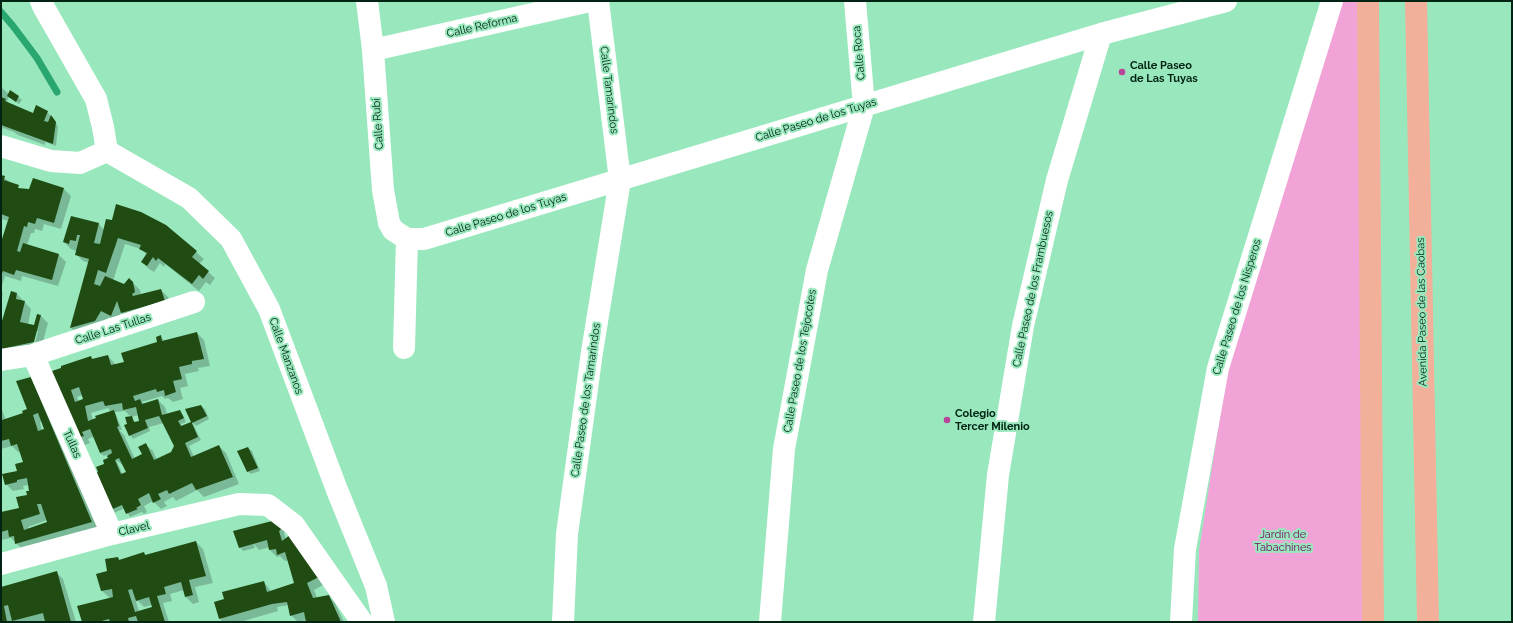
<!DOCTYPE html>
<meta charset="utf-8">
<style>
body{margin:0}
#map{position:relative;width:1513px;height:623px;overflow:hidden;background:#99e8bd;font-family:Raleway,sans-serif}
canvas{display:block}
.frame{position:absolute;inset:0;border:2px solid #012313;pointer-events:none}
</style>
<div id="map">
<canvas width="1513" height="623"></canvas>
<div class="frame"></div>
</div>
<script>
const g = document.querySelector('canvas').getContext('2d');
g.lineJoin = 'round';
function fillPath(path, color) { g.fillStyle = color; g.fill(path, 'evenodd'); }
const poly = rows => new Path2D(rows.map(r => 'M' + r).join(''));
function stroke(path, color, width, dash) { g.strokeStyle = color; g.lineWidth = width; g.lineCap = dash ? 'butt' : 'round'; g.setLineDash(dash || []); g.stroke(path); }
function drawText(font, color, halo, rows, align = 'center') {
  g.font = font + ' Raleway,sans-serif'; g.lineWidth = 4; g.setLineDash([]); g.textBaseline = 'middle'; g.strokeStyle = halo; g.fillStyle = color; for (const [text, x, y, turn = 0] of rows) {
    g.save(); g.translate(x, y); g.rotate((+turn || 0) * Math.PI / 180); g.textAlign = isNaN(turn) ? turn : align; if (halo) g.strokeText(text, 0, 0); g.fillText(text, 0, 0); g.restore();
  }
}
fillPath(poly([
 [1339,1,1360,1,1364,622,1198,622,1199,551,1227,371]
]), '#f1a3d7');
fillPath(poly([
 [1,87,9,94,18,97,22,100,19,104,9,97,7,101,10,104,34,114,47,112,54,119,58,127,56,146,45,142,45,145,18,135,14,132,3,128,2,130,1,129],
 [1,176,22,190,64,189,71,196,61,229,44,224,42,231,35,229,34,233,31,233,27,245,59,255,66,262,58,286,22,276,21,281,5,276,1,289,1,245,9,221,1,219],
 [72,217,99,224,104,230,166,226,204,259,199,264,215,278,210,285,206,282,199,291,165,264,164,267,160,263,154,272,149,269,142,262,147,255,141,249,125,244,113,281,124,285,129,279,140,290,141,295,161,290,168,297,171,307,129,320,121,313,118,322,109,317,102,327,78,334,71,328,89,263,83,261,76,254,77,251,71,249,64,242],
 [1,291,3,293,1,301],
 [17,294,31,309,28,325,34,326,38,315,41,316,48,323,41,349,1,357,1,326],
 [36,331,38,331,34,347,32,346],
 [197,333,204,340,210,366,198,368,199,371,185,374,188,386,180,388,183,399,173,402,168,398,165,399,162,396,142,402,144,404,158,400,165,407,167,414,179,411,183,415,186,422,181,424,182,427,191,423,194,426,201,440,189,446,194,457,219,446,226,453,239,484,204,497,197,490,176,501,173,497,164,502,167,506,161,509,153,501,144,506,147,512,144,514,142,512,130,517,125,508,112,514,99,473,109,458,107,455,104,456,100,453,95,436,88,439,90,443,85,445,78,437,51,372,91,358,94,360,108,356,116,365,125,362,158,343,160,336,165,341],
 [83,395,84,400,79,402,77,397],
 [108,408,111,412,93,420,91,413],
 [125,411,131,417,130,435,133,439,150,431,149,427,164,423,175,446,172,453,157,460,153,451,146,445,144,455,135,459,124,435,119,430,122,430,115,412],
 [139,415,141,422,136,423,131,417],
 [116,460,124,466,127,473,123,475],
 [38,385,98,529,23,550,11,538,1,540,1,513,20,509,30,492,29,485,23,486,24,489,13,491,6,484,18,472,25,463,21,451,18,452,12,446,1,449,1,407,6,420,24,414,28,409],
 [42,421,45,430,42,431,40,422],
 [47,520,48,523,29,529,28,527],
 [201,406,205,409,209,419,196,426,193,423,187,409],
 [248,448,252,451,260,471,251,474,247,471],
 [276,521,286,531,284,533,286,540,325,584,314,590,317,598,328,596,335,603,344,622,307,622,307,620,298,622,291,615,289,605,277,607,278,611,240,622,223,622,220,619,264,582,271,591,296,584,289,560,285,561,280,556,277,557,270,550,270,547,259,550,253,543,255,548,243,551,240,547],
 [196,542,203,549,213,583,195,587,199,602,193,604,186,597,184,590,170,594,172,601,163,603,169,622,83,622,110,598,102,591,97,575,108,572,118,558,120,561,144,553,146,555],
 [135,598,144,607,152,605,153,608,139,612],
 [56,572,63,579,76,622,46,622,46,620,40,622,15,622,12,619,12,622,1,622,1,588]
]), '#0003');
stroke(poly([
 [1,12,13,26,37,58,57,92]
]), '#2aa670', 7);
fillPath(poly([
 [10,90,19,96,16,102,7,96],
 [1,97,6,99,5,101,33,113,36,105,48,111,44,121,48,122,51,115,56,122,53,144,1,125],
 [1,175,5,176,4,180,19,185,18,188,29,189,33,178,64,188,54,223,37,218,35,224,28,222,27,227,24,226,17,251,20,252,23,243,59,254,52,280,16,270,14,275,3,271,1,276,1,242,9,217,1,214],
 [116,204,141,212,166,225,197,251,192,257,209,271,203,279,199,275,192,284,158,258,156,261,153,257,147,266,141,262,147,253,139,249,141,245,118,238,106,273,98,270,94,284,100,286,105,276,124,284,129,278,133,282,135,292,132,294,133,296,161,289,165,301,121,313,117,301,111,316,101,311,95,321,70,328,89,259,75,255,80,235,77,235,76,241,70,240,69,244,63,242,71,216,99,223,94,243,100,244,106,219,112,220],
 [11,291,17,293,16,299,25,301,20,322,34,325,37,314,41,315,34,342,1,349,1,324],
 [197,332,204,359,192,361,192,364,179,367,182,379,173,381,176,392,165,396,164,390,157,392,156,389,133,396,135,401,140,399,142,404,158,399,162,415,180,410,184,418,178,421,181,426,191,422,185,409,201,405,207,416,192,423,198,437,185,443,191,457,219,445,233,477,196,490,192,483,169,494,167,490,158,494,161,499,153,503,149,493,138,499,141,505,136,508,138,509,126,514,122,505,108,511,93,474,98,472,96,467,104,464,103,460,108,458,107,456,112,453,111,449,100,453,90,429,82,432,84,436,77,438,49,372,61,368,61,366,91,356,92,359,108,355,111,365,124,362,121,353,157,342,156,337,161,335,162,341],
 [79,387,83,399,75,402,71,390],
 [103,401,105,406,122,403,123,410,136,407,139,421,134,422,132,416,125,417,127,424,124,425,129,436,148,428,145,420,159,416,174,446,171,452,154,460,146,443,138,447,142,454,132,459,117,427,119,426,114,410,95,416,96,418,88,421,85,406],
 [119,458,126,472,121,474,115,460],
 [31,377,92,522,15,544,14,536,9,537,8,530,1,532,1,512,19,508,16,497,27,495,26,491,29,491,27,478,17,480,17,482,5,485,2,474,17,471,15,464,23,462,17,444,11,446,9,439,1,441,1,417,2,420,23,413,22,411,27,409,16,381],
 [38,413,44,429,38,431,33,415],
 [37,504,41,504,47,522,24,530,21,520,40,514],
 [248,447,258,468,247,472,237,451],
 [276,520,284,527,279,531,282,541,290,535,319,577,307,583,313,598,329,595,341,622,306,622,304,612,290,616,287,602,272,604,219,619,214,602,224,599,222,592,264,581,267,592,294,583,285,552,277,555,276,549,269,550,267,540,239,548,233,531],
 [196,541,206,576,189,580,193,595,185,597,181,582,164,587,166,594,157,596,165,622,138,622,136,616,128,618,129,622,110,622,109,619,98,622,82,622,77,606,113,597,112,589,101,591,96,574,107,571,105,559,118,557,119,560,144,552,145,555],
 [132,589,136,601,149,597,152,607,135,612,128,590],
 [57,571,71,622,45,622,43,613,12,621,8,605,4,606,7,622,1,622,1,587]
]), '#204c13');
stroke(poly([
 [41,1,43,6,96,99,103,127,107,151],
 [367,1,373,50,383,190,389,223,393,230,407,239],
 [373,50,590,1],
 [1,146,51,161,80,163,107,151],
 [107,151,189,198,231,239,269,309,337,490,376,586,384,622],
 [407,239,424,239,1101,34,1226,1],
 [404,348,407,239],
 [33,355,112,534],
 [1,360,33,355,194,302],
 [1,564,112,534,239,504,268,505,294,525,362,622],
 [563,622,567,534,592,352,620,180,598,1],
 [770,622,784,449,817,270,864,106,855,1],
 [984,622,998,475,1023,326,1057,180,1101,34],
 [1181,622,1185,549,1218,368,1332,1]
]), '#fff', 22);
stroke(poly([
 [1368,1,1373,622],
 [1416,1,1428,622]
]), '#f2b09a', 22);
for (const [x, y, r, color] of [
 [1122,72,4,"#ba449b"],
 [947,420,4,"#ba449b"]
]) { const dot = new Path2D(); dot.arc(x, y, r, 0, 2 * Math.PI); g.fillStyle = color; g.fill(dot); stroke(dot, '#99e8bd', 1.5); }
drawText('11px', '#012313', '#99e8bd', [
 ["Calle Reforma",482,26,-13],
 ["Calle Roca",859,53,-95],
 ["Calle Tamarindos",609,90,83],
 ["Calle Paseo de los Tuyas",816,120,-17],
 ["Calle Rubí",378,124,-94],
 ["Calle Paseo de los Tuyas",506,215,-17],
 ["Calle Paseo de los Frambuesos",1033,289,-78],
 ["Calle Paseo de los Nísperos",1237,307,-73],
 ["Avenida Paseo de las Caobas",1422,312,-91],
 ["Calle Las Tullas",113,329,-18],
 ["Calle Manzanos",286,356,70],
 ["Calle Paseo de los Tejocotes",800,361,-80],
 ["Calle Paseo de los Tamarindos",586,400,-82],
 ["Tullas",72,444,66],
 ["Clavel",134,529,-13]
]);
drawText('bold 11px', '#012313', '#99e8bd', [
 ["Calle Paseo",1130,66],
 ["de Las Tuyas",1130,79],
 ["Colegio",955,414],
 ["Tercer Milenio",955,427]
], 'left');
drawText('11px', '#76055f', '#99e8bd', [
 ["Jardín de",1283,535],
 ["Tabachines",1283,548]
]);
</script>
